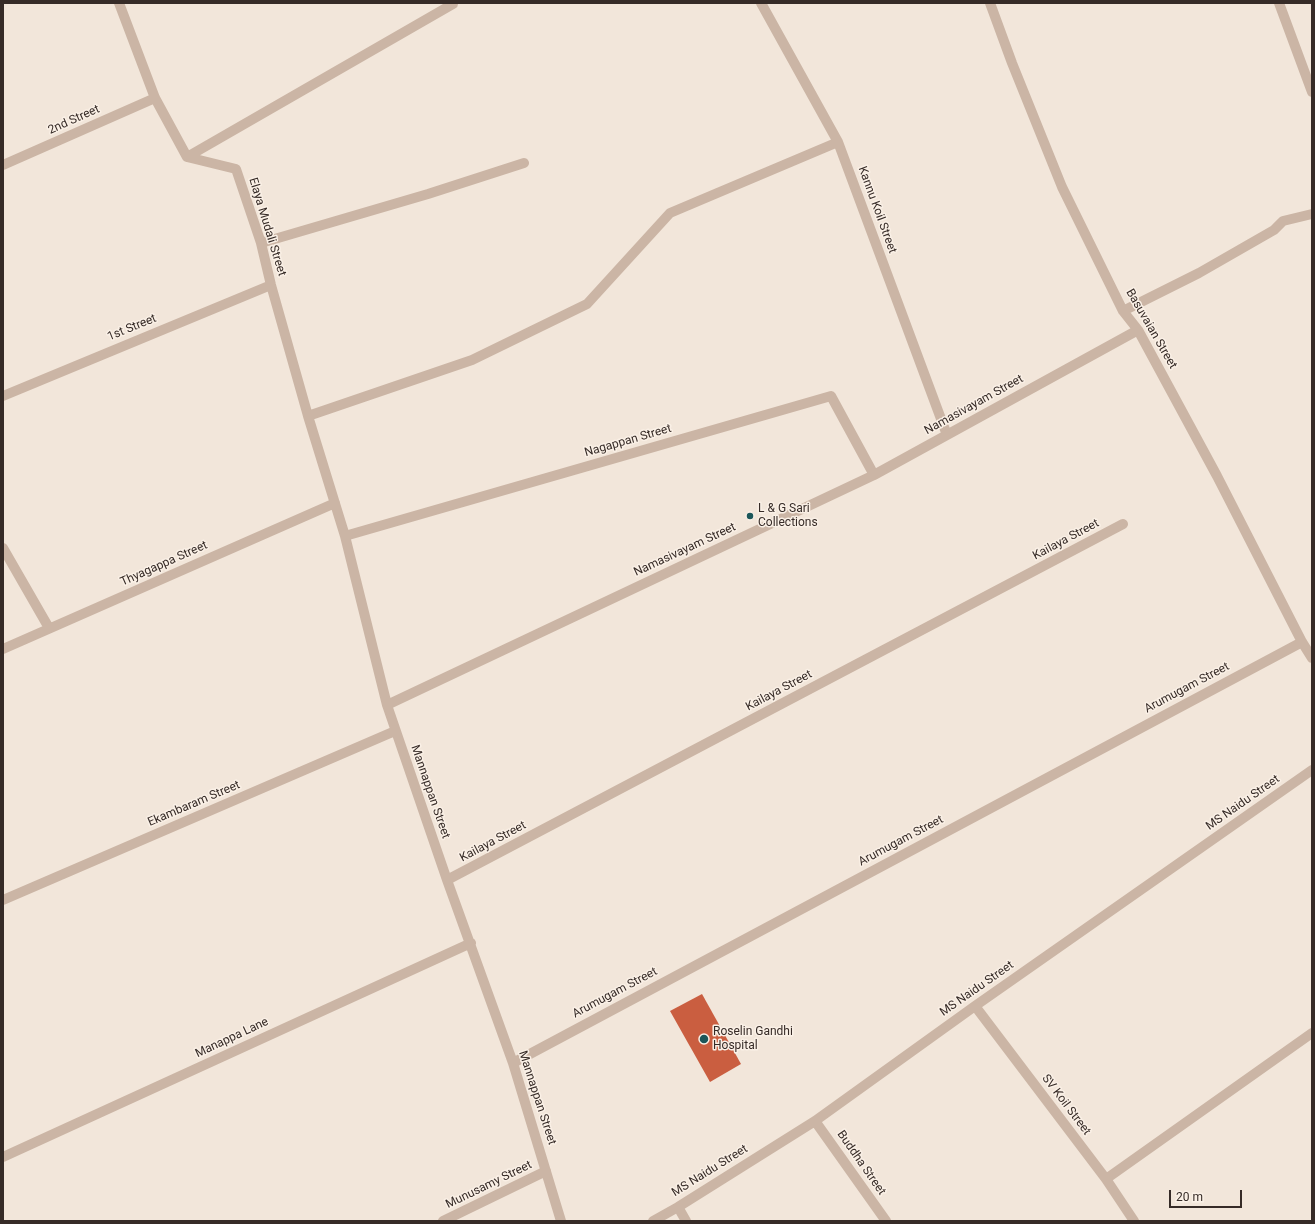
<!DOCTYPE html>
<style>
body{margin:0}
#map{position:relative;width:1315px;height:1224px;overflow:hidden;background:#f2e6da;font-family:Roboto,sans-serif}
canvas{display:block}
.frame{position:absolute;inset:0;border:4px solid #362b27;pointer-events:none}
.scale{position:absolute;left:1169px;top:1190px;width:73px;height:18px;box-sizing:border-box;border:2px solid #362b27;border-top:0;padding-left:5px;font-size:12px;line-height:14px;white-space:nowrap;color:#362b27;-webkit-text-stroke:3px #faf0e6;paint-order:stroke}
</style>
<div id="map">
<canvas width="1315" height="1224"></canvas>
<div class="frame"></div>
<div class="scale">20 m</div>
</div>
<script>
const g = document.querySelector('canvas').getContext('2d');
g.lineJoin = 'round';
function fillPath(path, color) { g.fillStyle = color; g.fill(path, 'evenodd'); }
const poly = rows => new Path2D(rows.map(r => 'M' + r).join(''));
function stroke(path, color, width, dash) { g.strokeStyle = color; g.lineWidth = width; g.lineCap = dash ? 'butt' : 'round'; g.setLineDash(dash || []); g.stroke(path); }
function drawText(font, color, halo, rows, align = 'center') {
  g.font = font + ' Roboto,sans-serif'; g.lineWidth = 3; g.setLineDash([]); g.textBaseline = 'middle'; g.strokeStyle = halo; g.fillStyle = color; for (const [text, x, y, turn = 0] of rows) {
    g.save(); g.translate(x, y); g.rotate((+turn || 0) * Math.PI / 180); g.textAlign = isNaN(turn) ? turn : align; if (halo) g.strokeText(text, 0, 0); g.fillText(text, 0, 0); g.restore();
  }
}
fillPath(poly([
 [702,994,741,1064,710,1082,670,1011]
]), '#ca5e40');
stroke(poly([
 [119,3,155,98,187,157,236,169,261,243,271,285,308,416,345,536,387,705,447,880,513,1063,561,1221],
 [761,3,838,142,947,435],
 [990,3,1012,63,1062,187,1123,311,1138,330,1217,476,1302,642,1312,658],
 [1279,3,1312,92],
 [187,157,453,4,453,3],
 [3,165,155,98],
 [261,243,428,194,524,163],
 [1123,311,1199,273,1274,230,1283,221,1312,214],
 [3,396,271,285],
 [308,416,472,360,587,304,670,213,838,142],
 [345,536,831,396,874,475],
 [3,548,49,628],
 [3,649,335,503],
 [387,705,874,475,1138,330],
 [447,880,1123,524],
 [3,900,395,731],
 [975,1006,1106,1179,1134,1221],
 [513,1063,1302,642],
 [815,1121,886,1221],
 [3,1157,471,943],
 [1106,1179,1312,1033],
 [678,1207,686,1221],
 [443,1221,546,1171],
 [653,1221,678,1207,815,1121,975,1006,1312,770]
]), '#cbb5a5', 10);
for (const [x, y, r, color] of [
 [750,516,4,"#1b5659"],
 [704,1039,5,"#1b5659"]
]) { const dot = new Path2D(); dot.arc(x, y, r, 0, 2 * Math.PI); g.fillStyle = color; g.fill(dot); stroke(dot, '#faf0e6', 1.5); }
drawText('12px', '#362b27', '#faf0e6', [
 ["2nd Street",74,120,-24],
 ["Kannu Koil Street",877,210,70],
 ["Elaya Mudali Street",267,227,73],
 ["1st Street",132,328,-22],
 ["Basuvaian Street",1151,329,60],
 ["Namasivayam Street",974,405,-29],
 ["Nagappan Street",628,441,-16],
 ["Kailaya Street",1066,540,-28],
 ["Namasivayam Street",685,550,-25],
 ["Thyagappa Street",164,564,-24],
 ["Arumugam Street",1187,688,-28],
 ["Kailaya Street",779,691,-28],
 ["Mannappan Street",430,792,71],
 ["MS Naidu Street",1243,803,-35],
 ["Ekambaram Street",194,804,-23],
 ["Arumugam Street",901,841,-28],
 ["Kailaya Street",493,842,-28],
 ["MS Naidu Street",977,989,-35],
 ["Arumugam Street",615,993,-28],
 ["Manappa Lane",232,1038,-25],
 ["Mannappan Street",537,1098,72],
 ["SV Koil Street",1066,1105,53],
 ["Buddha Street",861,1163,55],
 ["MS Naidu Street",710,1171,-32],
 ["Munusamy Street",489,1185,-26]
]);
drawText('12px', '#362b27', '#faf0e6', [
 ["L & G Sari",758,509],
 ["Collections",758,523],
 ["Roselin Gandhi",713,1032],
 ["Hospital",713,1046]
], 'left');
</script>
